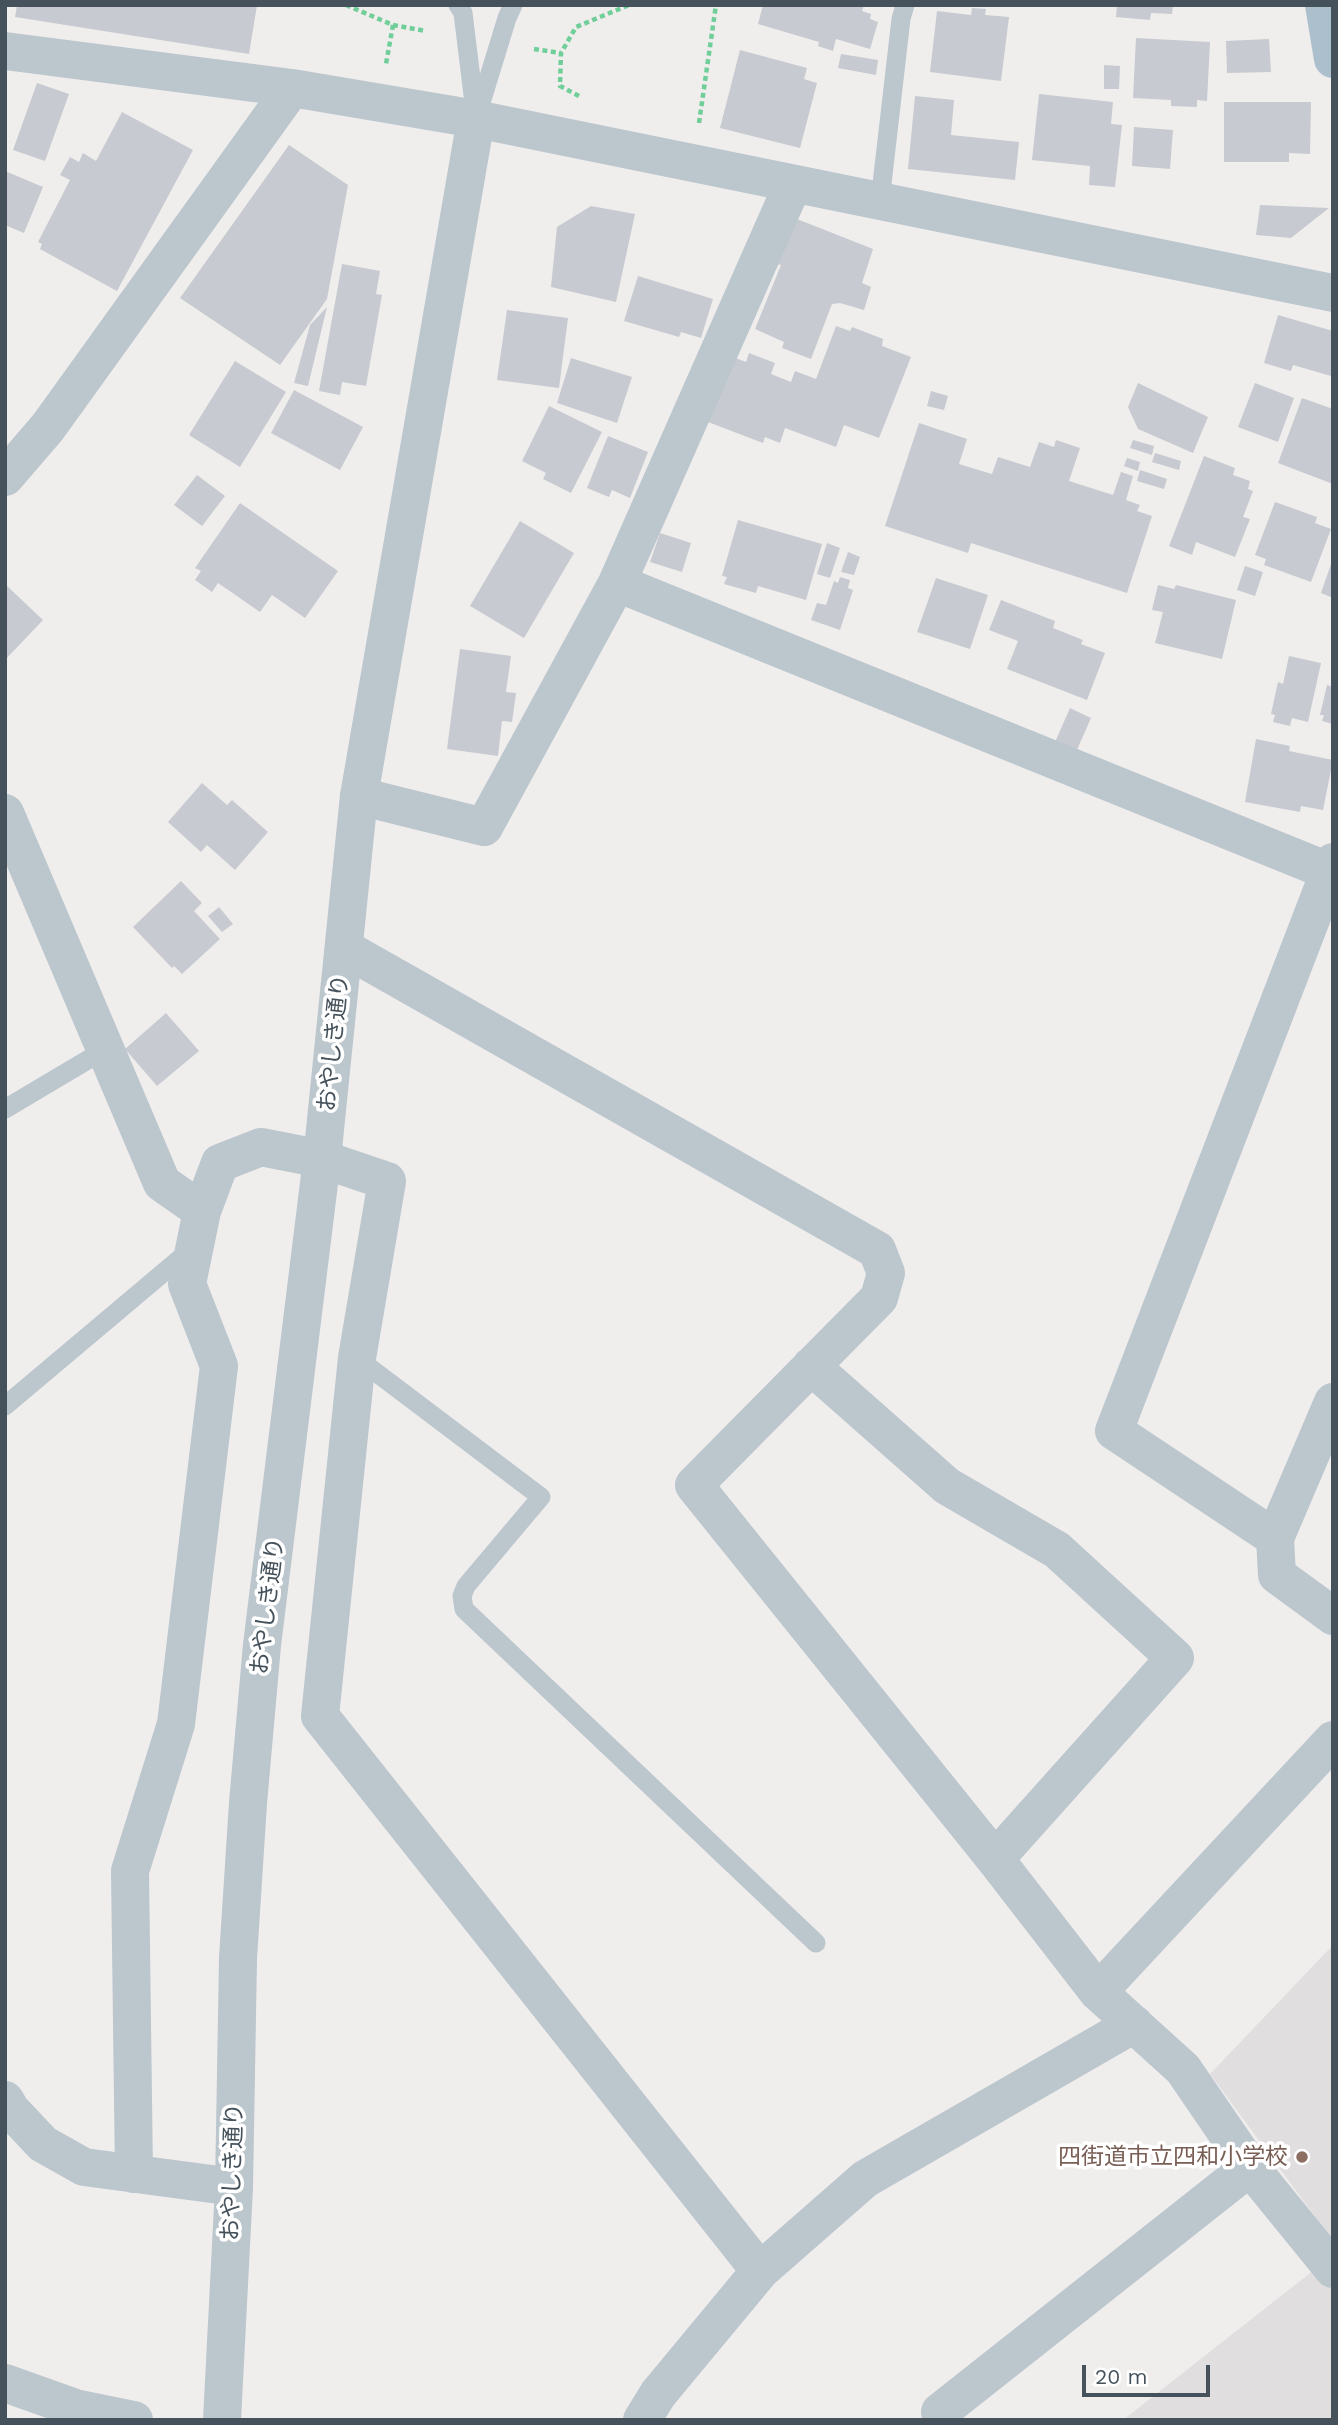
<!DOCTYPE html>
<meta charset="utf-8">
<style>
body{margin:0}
#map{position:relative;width:1338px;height:2425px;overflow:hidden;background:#f0eded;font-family:"Work Sans",sans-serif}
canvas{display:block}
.frame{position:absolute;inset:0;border:7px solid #45525b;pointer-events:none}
.scale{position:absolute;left:1082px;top:2365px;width:128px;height:32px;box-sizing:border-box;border:4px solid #45525b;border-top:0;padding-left:9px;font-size:21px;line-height:24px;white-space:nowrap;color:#45525b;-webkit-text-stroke:5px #fff;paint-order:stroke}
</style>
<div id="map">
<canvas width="1338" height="2425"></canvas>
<div class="frame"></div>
<div class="scale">20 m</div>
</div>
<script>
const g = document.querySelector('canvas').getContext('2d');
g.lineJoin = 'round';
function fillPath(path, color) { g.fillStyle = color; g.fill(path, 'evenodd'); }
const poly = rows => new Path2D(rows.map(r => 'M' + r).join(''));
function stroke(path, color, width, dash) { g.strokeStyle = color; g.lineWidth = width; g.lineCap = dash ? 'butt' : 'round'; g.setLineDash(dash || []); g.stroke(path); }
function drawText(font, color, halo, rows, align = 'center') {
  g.font = font + ' "Work Sans","Noto Sans JP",sans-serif'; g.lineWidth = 7; g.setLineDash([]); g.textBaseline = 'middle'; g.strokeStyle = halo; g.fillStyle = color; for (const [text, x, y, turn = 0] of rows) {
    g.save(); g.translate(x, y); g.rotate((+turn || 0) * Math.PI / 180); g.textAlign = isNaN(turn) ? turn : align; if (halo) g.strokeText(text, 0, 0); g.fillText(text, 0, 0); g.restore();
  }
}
fillPath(poly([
 [1333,1945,1333,2241,1210,2074],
 [1333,2255,1333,2420,1123,2420]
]), '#e1dedf');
fillPath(poly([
 [17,5,257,5,249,54,15,17],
 [763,5,864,5,862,11,871,14,870,19,878,22,870,49,836,39,833,51,818,46,819,42,758,24],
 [1117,5,1173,5,1172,14,1151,13,1150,20,1116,17],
 [972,8,986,9,985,15,1009,17,1001,81,930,72,937,11,971,15],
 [1136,38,1210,42,1207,101,1197,100,1197,107,1171,106,1171,100,1133,98],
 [1269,39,1271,72,1227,73,1226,41],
 [740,50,807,68,804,79,817,83,800,148,720,128],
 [841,54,878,60,876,75,838,68],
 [1104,65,1120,66,1119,89,1104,89],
 [37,83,69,94,45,161,13,150],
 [1039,94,1113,102,1111,124,1122,125,1115,187,1089,185,1090,166,1032,160],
 [915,96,954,100,951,135,1019,142,1015,180,908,169],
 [1224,102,1311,102,1310,154,1289,153,1289,162,1224,162],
 [122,112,193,150,117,291,40,249,42,244,38,242,70,180,60,175,70,157,79,162,83,153,96,161],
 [1134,127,1173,130,1170,169,1132,166],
 [289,145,348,185,327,299,280,365,180,298],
 [5,171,43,187,24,233,5,225],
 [1260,205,1329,208,1291,238,1256,235],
 [591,206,635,214,616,302,551,287,557,227],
 [797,219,873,249,862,283,871,287,864,310,840,303,832,304,811,359,782,348,784,342,755,329,781,265,777,264],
 [342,264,380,271,376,294,382,295,366,386,342,382,340,395,319,391],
 [638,276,713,299,701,338,681,332,679,337,624,321],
 [327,307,308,386,294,383,310,325],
 [507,310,568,318,559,388,497,380],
 [1278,315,1333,331,1331,376,1293,365,1291,371,1264,363],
 [836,326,850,331,852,327,883,339,882,346,911,357,879,438,844,425,836,447,785,428,780,443,765,437,763,443,708,422,733,357,746,362,749,353,775,363,771,374,791,382,795,371,816,379],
 [571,358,632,377,617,423,557,403],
 [235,361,286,392,240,467,189,435],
 [1138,383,1208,417,1193,453,1138,429,1128,407],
 [1255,383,1294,398,1278,442,1238,427],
 [294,390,363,427,340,470,271,433],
 [931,391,948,396,944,410,927,406],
 [1302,398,1333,409,1333,484,1278,463],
 [549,406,602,432,571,493,543,479,546,473,522,461],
 [919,423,967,439,959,464,992,474,998,457,1030,467,1039,442,1054,447,1056,440,1080,448,1069,481,1113,495,1121,472,1133,476,1126,500,1140,505,1137,511,1152,516,1127,593,971,543,968,553,885,526],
 [608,436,648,452,630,498,612,490,609,497,587,488],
 [1133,440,1154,446,1152,455,1130,448],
 [1155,453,1181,461,1179,470,1152,462],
 [1204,456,1235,468,1233,475,1250,481,1248,489,1253,491,1243,517,1250,519,1235,557,1196,542,1192,555,1169,546],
 [1127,458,1140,462,1138,471,1124,466],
 [1140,470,1167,479,1164,489,1137,481],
 [197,475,225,496,202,526,174,505],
 [1275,502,1317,517,1315,523,1331,529,1311,582,1264,565,1266,559,1255,555],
 [240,503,338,571,305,618,272,595,260,612,218,583,212,592,195,580,201,571,195,568],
 [738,520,822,544,806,600,758,586,756,593,724,584,727,577,722,576],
 [520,521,574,553,524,638,470,606],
 [660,533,691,543,682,572,650,562],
 [827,543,840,548,830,578,817,574],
 [848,552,860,557,854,575,841,572],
 [1332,561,1333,561,1333,598,1321,593],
 [1245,566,1263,572,1255,596,1237,590],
 [840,577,850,580,848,588,853,590,840,630,811,620,817,603,826,605,834,581,838,583],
 [936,578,988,595,970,649,917,632],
 [6,585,43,620,5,660,5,586],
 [1158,585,1174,589,1176,585,1236,600,1222,659,1155,643,1163,612,1152,610],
 [1001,600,1055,621,1053,628,1083,640,1081,644,1105,653,1087,700,1007,669,1018,641,989,630],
 [460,649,511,656,506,692,516,693,512,722,502,721,498,756,447,749],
 [1289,656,1321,663,1308,722,1292,718,1290,726,1273,722,1275,715,1271,714,1278,682,1283,684],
 [1327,685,1333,687,1333,724,1322,721,1324,715,1320,715],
 [1070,708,1091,718,1073,759,1052,749],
 [1256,739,1290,746,1289,751,1333,760,1323,810,1301,806,1300,812,1245,802],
 [202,783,227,805,232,800,268,832,235,870,207,845,201,852,168,822],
 [181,881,202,903,194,911,220,939,182,974,174,966,172,968,133,927],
 [219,907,233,924,222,932,208,916],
 [166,1013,199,1051,157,1086,125,1049]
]), '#c7cad0');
stroke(poly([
 [346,5,393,25,386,64],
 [393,25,426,31],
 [534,49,561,53],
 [579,96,560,86,561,53,576,27,629,5],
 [699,123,716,5]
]), '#70cf99', 4.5, [5, 3.5]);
stroke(poly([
 [458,5,463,13,475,111],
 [476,119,507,18,513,5],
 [880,201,901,19,905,5],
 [5,1109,106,1049],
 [357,1358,541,1497,466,1586,462,1596,464,1609,816,1943],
 [5,1406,189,1251]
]), '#bbc6cd', 19);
stroke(poly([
 [5,51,292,88,476,119],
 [5,477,48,427,292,88],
 [617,583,1333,873],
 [359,796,484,827,617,583,793,184],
 [5,813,162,1183,202,1211,220,1163,261,1147,322,1159,387,1181,357,1358,320,1716,760,2271],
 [344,948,877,1250,886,1273,879,1298,694,1485,995,1859,1098,1992,1183,2069,1250,2167,1333,2269],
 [811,1366,947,1486,1057,1550,1175,1658,995,1859],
 [1333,1402,1275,1538,1277,1575,1333,1616],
 [1275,1538,1114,1431,1333,862],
 [1098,1992,1333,1740],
 [5,2100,11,2110,43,2144,84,2167,234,2187],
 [134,2174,130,1871,176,1724,219,1366,187,1284,202,1211],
 [5,2383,75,2408,134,2420],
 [940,2412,1250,2167],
 [642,2420,658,2394,760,2271,865,2179,1134,2024]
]), '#bbc6cd', 38);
stroke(poly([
 [222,2420,234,2187,238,1958,248,1803,262,1645,322,1159,359,796,476,119,1333,293]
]), '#bbc6cd', 38);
stroke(poly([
 [1324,5,1333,59]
]), '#abbfcd', 38);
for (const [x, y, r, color] of [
 [1302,2157,7,"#8d6e63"]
]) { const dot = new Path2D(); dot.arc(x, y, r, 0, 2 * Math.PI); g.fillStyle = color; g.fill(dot); stroke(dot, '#fff', 2.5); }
drawText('23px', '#45525b', '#fff', [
 ["おやしき通り",334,1043,-84],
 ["おやしき通り",268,1606,-83],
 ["おやしき通り",233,2172,-88]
]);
drawText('23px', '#785e54', '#fff', [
 ["四街道市立四和小学校",1288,2157]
], 'right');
</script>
